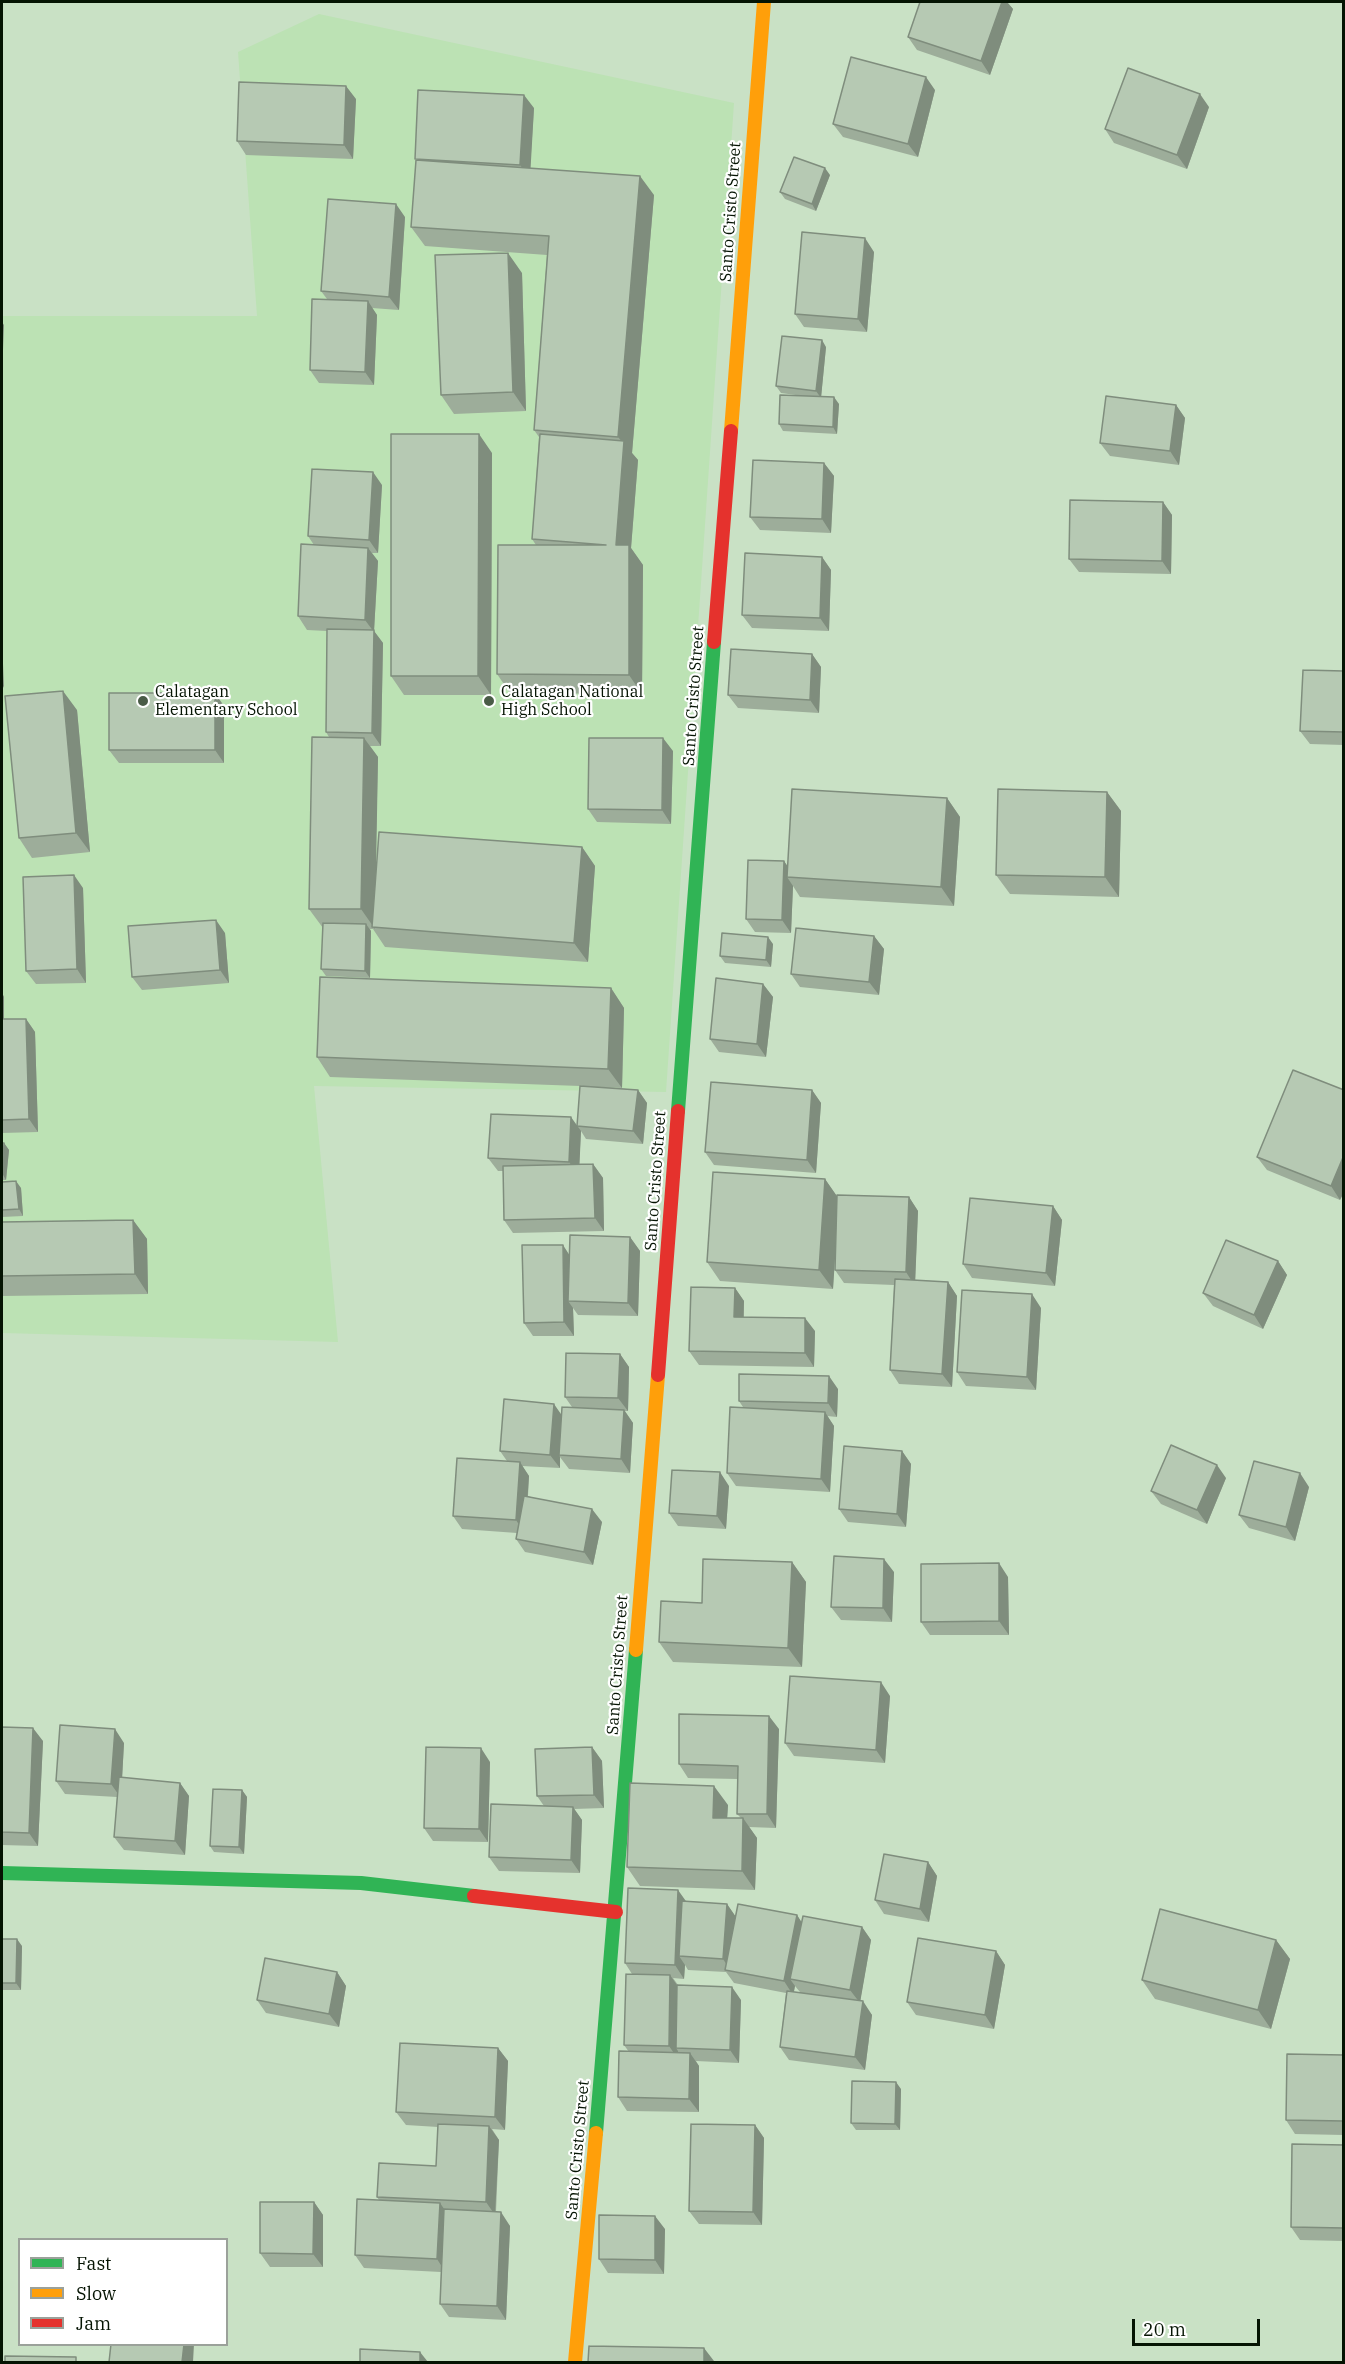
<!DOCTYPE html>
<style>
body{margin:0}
#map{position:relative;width:1345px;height:2364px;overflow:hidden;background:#c9e1c5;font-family:"IBM Plex Serif",serif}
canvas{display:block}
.frame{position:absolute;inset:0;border:3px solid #051403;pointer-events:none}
.legend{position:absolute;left:18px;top:2238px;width:210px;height:108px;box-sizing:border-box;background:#fff;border:2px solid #9ba19a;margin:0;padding:8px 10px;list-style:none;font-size:18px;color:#051403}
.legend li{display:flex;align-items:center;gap:12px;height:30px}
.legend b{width:30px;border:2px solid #9ba19a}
.scale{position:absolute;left:1132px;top:2319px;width:128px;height:27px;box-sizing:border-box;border:3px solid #051403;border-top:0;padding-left:8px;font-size:18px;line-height:21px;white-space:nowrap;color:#051403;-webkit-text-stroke:4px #fff;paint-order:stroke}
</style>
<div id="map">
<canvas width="1345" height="2364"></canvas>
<div class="frame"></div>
<ul class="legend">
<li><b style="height:8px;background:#30b455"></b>Fast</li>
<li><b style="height:8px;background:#ff9f0a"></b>Slow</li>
<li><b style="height:8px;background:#e5322d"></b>Jam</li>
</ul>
<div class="scale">20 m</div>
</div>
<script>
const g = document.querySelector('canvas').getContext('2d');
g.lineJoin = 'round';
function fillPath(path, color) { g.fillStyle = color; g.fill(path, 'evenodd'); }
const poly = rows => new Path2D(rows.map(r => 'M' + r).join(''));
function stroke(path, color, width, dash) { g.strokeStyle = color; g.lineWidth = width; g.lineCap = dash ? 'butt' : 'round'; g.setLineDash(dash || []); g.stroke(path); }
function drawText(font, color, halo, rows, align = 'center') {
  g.font = font + ' "IBM Plex Serif",serif'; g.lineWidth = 4.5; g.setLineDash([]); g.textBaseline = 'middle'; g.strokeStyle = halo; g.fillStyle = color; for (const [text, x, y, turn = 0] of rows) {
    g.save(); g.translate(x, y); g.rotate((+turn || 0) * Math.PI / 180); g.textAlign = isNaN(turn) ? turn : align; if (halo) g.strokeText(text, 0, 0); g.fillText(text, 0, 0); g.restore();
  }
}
fillPath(poly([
 [319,14,734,103,666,1092,314,1086,338,1342,2,1333,2,316,257,316,238,52]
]), '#bce2b4');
stroke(poly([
 [678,1111,714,642],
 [2,1873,361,1883,474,1896],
 [596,2133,636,1650]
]), '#30b455', 14);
stroke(poly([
 [731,431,764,2],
 [636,1650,658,1375],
 [575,2362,596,2133]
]), '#ff9f0a', 14);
stroke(poly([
 [714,642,731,431],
 [658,1375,678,1111],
 [474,1896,616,1912]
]), '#e5322d', 14);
fillPath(poly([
 [920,2,1007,2,1013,9,990,75,917,50,908,37],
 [935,90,918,157,843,137,833,124],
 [356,99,353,159,246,155,237,141],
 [1209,107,1187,169,1114,143,1105,129],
 [534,108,530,168,654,195,632,453,638,460,631,548,643,565,642,694,510,693,497,674,536,545,532,539,539,437,534,430,547,255,425,246,411,227,416,160],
 [830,175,816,211,785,199,780,192],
 [405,217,399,310,372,308,377,315,374,385,319,383,310,370,327,299,321,291],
 [874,252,867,332,804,327,795,314],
 [522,273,526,411,454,414,441,395],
 [826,347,821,397,839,404,837,434,783,431,779,424,803,396,781,393,776,386],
 [1176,405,1185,418,1179,465,1110,456,1100,443],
 [492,453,491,695,404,695,391,676],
 [824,463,834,476,831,533,760,530,750,517],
 [382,485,378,553,372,553,378,561,374,631,383,643,381,746,370,746,378,757,375,879,582,847,595,866,588,962,385,947,373,929,370,929,371,931,370,978,326,976,321,969,323,928,309,909,329,737,326,732,327,631,307,630,298,616,314,545,308,536],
 [1163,502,1172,515,1171,574,1079,572,1069,559],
 [822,557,831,570,829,631,752,628,742,615],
 [812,654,821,667,819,713,738,708,728,695],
 [1344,671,1344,745,1310,744,1300,731],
 [224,706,224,763,119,763,109,750],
 [77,710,90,852,32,858,19,838],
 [673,751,671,824,597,822,588,809],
 [1107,792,1121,811,1119,897,1010,894,996,875],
 [947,798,960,817,954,906,800,897,793,886,791,933,755,932,746,919,784,861,787,866],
 [83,888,86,983,36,984,26,971],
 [225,933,229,983,142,990,132,977],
 [874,936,884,949,879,995,800,987,791,974],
 [773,944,771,967,725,963,720,956],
 [763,984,773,997,766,1057,719,1052,710,1039],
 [611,988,624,1008,622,1088,605,1087,638,1090,647,1103,643,1144,586,1139,581,1131,579,1165,593,1164,603,1178,604,1231,513,1233,504,1220,503,1171,498,1171,488,1158,577,1125,580,1086,330,1077,317,1057],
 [2,993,4,997,4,1019,26,1019,35,1032,38,1132,2,1133],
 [812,1090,821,1103,816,1173,714,1165,705,1152],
 [1344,1090,1344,1192,1340,1200,1267,1170,1257,1157],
 [2,1143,4,1143,9,1150,6,1180,2,1180],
 [825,1179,837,1197,909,1197,918,1211,915,1280,948,1282,957,1296,952,1387,899,1384,890,1370,894,1285,844,1283,835,1270,835,1249,833,1289,720,1281,707,1262],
 [2,1182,21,1188,23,1216,2,1217],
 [1053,1206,1062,1220,1055,1286,972,1278,963,1264],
 [133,1220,147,1239,148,1294,2,1296,2,1222],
 [630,1237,640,1251,638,1316,578,1315,573,1308,574,1336,533,1336,524,1323,570,1255],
 [1278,1261,1287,1275,1263,1329,1213,1306,1203,1293],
 [735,1288,744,1301,744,1317,815,1331,814,1367,699,1365,689,1351],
 [1041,1308,1036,1390,966,1386,957,1372],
 [620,1354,629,1367,628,1411,625,1411,633,1423,630,1473,569,1469,560,1457,560,1468,522,1466,529,1476,528,1496,602,1522,593,1565,525,1552,516,1539,517,1533,462,1529,453,1516,507,1461,500,1451,562,1415,572,1407,565,1397],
 [838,1389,837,1417,827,1416,834,1426,830,1492,736,1486,727,1473,743,1407,739,1401],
 [902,1451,911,1464,906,1527,848,1522,839,1509],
 [1226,1478,1207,1524,1161,1504,1151,1491],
 [729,1486,726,1529,678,1526,669,1513],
 [1309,1487,1295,1541,1249,1528,1239,1515],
 [792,1562,806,1582,802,1667,673,1662,659,1642,702,1603],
 [894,1572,892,1622,841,1620,831,1607],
 [1008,1577,1009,1635,930,1635,921,1622],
 [890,1696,885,1763,794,1756,785,1743],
 [2,1727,43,1741,38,1846,2,1845],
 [779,1729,776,1828,749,1827,757,1838,755,1890,640,1886,627,1867,728,1805,727,1818,741,1818,737,1814,738,1779,688,1778,679,1764],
 [124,1743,122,1778,180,1783,189,1796,185,1855,124,1850,114,1837,117,1797,65,1794,56,1781],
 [592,1747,602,1761,604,1808,574,1809,582,1820,580,1873,499,1871,489,1857,544,1806,537,1796],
 [490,1762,488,1842,433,1841,424,1828],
 [242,1790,247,1797,244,1854,214,1852,210,1846],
 [928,1862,937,1876,929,1922,884,1914,875,1900],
 [686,1901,727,1904,735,1916,797,1915,801,1922,862,1927,871,1940,860,2001,872,2015,865,2070,789,2060,780,2047,786,1993,734,1983,726,1972,688,1970,685,1965,684,1979,673,1978,678,1985,741,2000,739,2063,696,2061,699,2066,699,2112,627,2111,618,2097,629,2052,624,2045,632,1974,625,1963],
 [795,1986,800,1992,794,1992],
 [2,1939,22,1946,21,1990,2,1990],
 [1276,1940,1290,1959,1271,2029,1155,1999,1142,1980],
 [996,1951,1005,1965,994,2029,916,2015,907,2002],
 [337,1972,346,1986,339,2027,266,2013,257,2000],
 [498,2048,508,2061,505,2130,492,2129,499,2140,496,2212,510,2226,506,2320,449,2317,440,2304,441,2272,364,2268,355,2255,379,2200,377,2197,436,2166,438,2127,406,2125,396,2112],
 [1344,2055,1344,2135,1295,2134,1286,2120],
 [901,2089,900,2130,856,2130,851,2123],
 [755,2125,764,2138,762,2225,699,2224,689,2211],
 [1344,2145,1344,2241,1300,2240,1291,2227],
 [314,2202,323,2215,323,2267,270,2267,260,2253],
 [665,2229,664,2274,608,2273,599,2259]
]), '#9dad9a');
fillPath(poly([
 [1002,2,1007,2,1013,9,990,75,981,61],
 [926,77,935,90,918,157,908,144],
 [346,86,356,99,353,159,344,145],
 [1200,94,1209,107,1187,169,1177,155],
 [524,95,534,108,530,178,520,165],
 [825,168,830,175,816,211,812,204],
 [640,176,654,195,632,453,638,460,631,548,643,565,642,694,629,675,616,545,624,444,618,437],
 [396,204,405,217,399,310,389,297],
 [865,238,874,252,867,332,858,319],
 [508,253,522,273,526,411,513,392],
 [368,301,377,315,374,385,365,372],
 [2,322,4,325,2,376],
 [822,340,826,347,821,398,816,391],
 [834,397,839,404,837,434,833,427],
 [1176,405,1185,418,1179,465,1170,451],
 [479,434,492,453,491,695,478,676],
 [824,463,834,476,831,533,822,519],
 [373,472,382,485,378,553,369,540],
 [1163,502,1172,515,1171,574,1162,561],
 [368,548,378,561,374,631,383,643,381,746,372,733,374,632,365,620],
 [822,557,831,570,829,631,820,618],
 [2,639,4,688,2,684],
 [812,654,821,667,819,713,810,700],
 [63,691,77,710,90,852,76,833],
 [215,693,224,706,224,763,215,750],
 [364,738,378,757,375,929,361,909],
 [663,738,673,751,671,824,662,810],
 [1107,792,1121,811,1119,897,1105,877],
 [947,798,960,817,954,906,941,887],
 [582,847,595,866,588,962,574,943],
 [784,861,793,874,787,877,793,886,791,933,782,920],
 [74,875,83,888,86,983,77,969],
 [216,920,225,933,229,983,220,970],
 [366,924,371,931,370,978,365,971],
 [874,936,884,949,879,995,869,982],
 [768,937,773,944,771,967,766,960],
 [763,984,773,997,766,1057,757,1044],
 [611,988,624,1008,622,1088,608,1069],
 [2,993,4,997,4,1024,2,1021],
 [26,1019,35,1032,38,1132,29,1119],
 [638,1090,647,1103,643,1144,633,1131],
 [812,1090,821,1103,816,1173,807,1160],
 [571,1117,581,1131,579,1175,569,1162],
 [4,1143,9,1150,6,1180,2,1173],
 [1344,1155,1344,1192,1340,1200,1331,1186],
 [593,1164,603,1178,604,1231,595,1218],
 [825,1179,839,1199,833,1289,819,1270],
 [16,1181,21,1188,23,1216,19,1209],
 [909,1197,918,1211,915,1286,906,1272],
 [1053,1206,1062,1220,1055,1286,1046,1273],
 [133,1220,147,1239,148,1294,135,1274],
 [630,1237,640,1251,638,1316,628,1303],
 [563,1245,572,1259,568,1301,573,1308,574,1336,564,1322],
 [1278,1261,1287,1275,1263,1329,1254,1315],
 [948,1282,957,1296,952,1387,942,1374],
 [735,1288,744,1301,743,1330,734,1317],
 [1032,1294,1041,1308,1036,1390,1027,1377],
 [805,1318,815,1331,814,1367,805,1353],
 [620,1354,629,1367,628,1411,618,1398],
 [829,1376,838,1389,837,1417,828,1403],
 [554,1404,563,1417,559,1455,560,1457,560,1468,550,1455],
 [624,1410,633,1423,630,1473,621,1459],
 [825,1412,834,1426,830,1492,821,1479],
 [902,1451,911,1464,906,1527,897,1514],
 [520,1462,529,1476,525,1534,516,1520],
 [1217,1465,1226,1478,1207,1524,1197,1510],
 [720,1472,729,1486,726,1529,717,1516],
 [1300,1473,1309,1487,1295,1541,1286,1527],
 [592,1509,602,1522,593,1565,584,1552],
 [884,1559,894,1572,892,1622,883,1608],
 [792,1562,806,1582,802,1667,788,1648],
 [999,1563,1008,1577,1009,1635,999,1621],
 [881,1682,890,1696,885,1763,876,1750],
 [769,1716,779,1729,776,1828,767,1814],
 [33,1728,43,1741,38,1846,29,1833],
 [115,1729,124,1743,121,1798,111,1784],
 [592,1747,602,1761,604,1808,594,1795],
 [481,1748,490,1762,488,1842,479,1829],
 [180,1783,189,1796,185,1855,175,1841],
 [714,1786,728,1805,726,1837,713,1818],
 [242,1790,247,1797,244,1854,239,1847],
 [573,1807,582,1820,580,1873,571,1860],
 [743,1818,757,1838,755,1890,742,1871],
 [928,1862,937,1876,929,1922,920,1909],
 [678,1890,688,1904,679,1956,685,1965,684,1979,675,1965],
 [727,1904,736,1917,731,1971,723,1959],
 [797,1915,806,1929,790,1979,795,1986,793,1995,784,1981],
 [862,1927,871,1940,860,2003,850,1990],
 [17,1939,22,1946,21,1990,16,1983],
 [1276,1940,1290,1959,1271,2029,1258,2010],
 [996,1951,1005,1965,994,2029,985,2015],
 [337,1972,346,1986,339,2027,329,2014],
 [670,1975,679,1988,676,2048,678,2051,678,2059,669,2046],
 [732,1987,741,2000,739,2063,730,2050],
 [863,2001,872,2015,865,2070,855,2057],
 [498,2048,508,2061,505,2130,495,2117],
 [690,2053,699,2066,699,2112,689,2099],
 [896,2082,901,2089,900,2130,895,2124],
 [755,2125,764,2138,762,2225,753,2212],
 [489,2126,499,2140,495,2215,486,2202],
 [314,2202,323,2215,323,2267,313,2254],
 [440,2203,449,2216,446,2273,437,2259],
 [501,2212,510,2226,506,2320,497,2306],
 [655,2216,665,2229,664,2274,655,2260],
 [184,2344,194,2344,193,2362,182,2362],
 [704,2348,714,2361,714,2362,704,2362],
 [420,2352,428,2362,420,2362]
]), '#7f8d7d');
const building = poly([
 [920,2,1002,2,981,61,908,37,920,2],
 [851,57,926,77,908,144,833,124,851,57],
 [1128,68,1200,94,1177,155,1105,129,1128,68],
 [239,82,346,86,344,145,237,141,239,82],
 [418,90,524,95,520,165,415,159,418,90],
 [794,157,825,168,812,204,780,192,794,157],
 [416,160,640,176,618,437,534,430,549,236,411,227,416,160],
 [328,199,396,204,389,297,321,291,328,199],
 [802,232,865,238,858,319,795,314,802,232],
 [508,253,513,392,441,395,435,255,508,253],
 [312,299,368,301,365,372,310,370,312,299],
 [782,336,822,340,816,391,776,386,782,336],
 [780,395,834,397,833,427,779,424,780,395],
 [1106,396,1176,405,1170,451,1100,443,1106,396],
 [391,434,479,434,478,676,391,676,391,434],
 [540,434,624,441,616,545,629,545,629,675,497,674,498,545,606,545,532,539,540,434],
 [753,460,824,463,822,519,750,517,753,460],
 [312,469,373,472,369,540,308,536,312,469],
 [1070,500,1163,502,1162,561,1069,559,1070,500],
 [301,544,368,548,365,620,298,616,301,544],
 [745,553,822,557,820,618,742,615,745,553],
 [327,629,374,630,372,733,326,732,327,629],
 [731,649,812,654,810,700,728,695,731,649],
 [1303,670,1344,671,1344,732,1300,731,1303,670],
 [63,691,76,833,19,838,5,696,63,691],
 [109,693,215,693,215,750,109,750,109,693],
 [312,737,364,738,361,909,309,909,312,737],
 [589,738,663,738,662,810,588,809,589,738],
 [792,789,947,798,941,887,787,877,792,789],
 [998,789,1107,792,1105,877,996,875,998,789],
 [379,832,582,847,574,943,372,927,379,832],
 [748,860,784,861,782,920,746,919,748,860],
 [74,875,77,969,26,971,23,877,74,875],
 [216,920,220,970,132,977,128,926,216,920],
 [323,923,366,924,365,971,321,969,323,923],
 [796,928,874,936,869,982,791,974,796,928],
 [722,933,768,937,766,960,720,956,722,933],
 [320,977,611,988,608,1069,317,1057,320,977],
 [716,978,763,984,757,1044,710,1039,716,978],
 [2,1019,26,1019,29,1119,2,1120,2,1019],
 [1293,1070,1344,1090,1344,1155,1331,1186,1257,1157,1293,1070],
 [711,1082,812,1090,807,1160,705,1152,711,1082],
 [580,1086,638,1090,633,1131,577,1126,580,1086],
 [491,1114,571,1117,569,1162,488,1158,491,1114],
 [2,1143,4,1143,2,1171,2,1143],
 [593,1164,595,1218,504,1220,503,1166,593,1164],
 [713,1172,825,1179,819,1270,707,1262,713,1172],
 [16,1181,19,1209,2,1210,2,1182,16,1181],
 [837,1195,909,1197,906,1272,835,1270,837,1195],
 [970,1198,1053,1206,1046,1273,963,1264,970,1198],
 [133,1220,135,1274,2,1276,2,1222,133,1220],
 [570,1235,630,1237,628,1303,568,1301,570,1235],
 [1226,1240,1278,1261,1254,1315,1203,1293,1226,1240],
 [522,1245,563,1245,564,1322,524,1323,522,1245],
 [895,1279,948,1282,942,1374,890,1370,895,1279],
 [691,1287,735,1288,734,1317,805,1318,805,1353,689,1351,691,1287],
 [962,1290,1032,1294,1027,1377,957,1372,962,1290],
 [566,1353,620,1354,618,1398,565,1397,566,1353],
 [739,1374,829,1376,828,1403,739,1401,739,1374],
 [504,1399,554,1404,550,1455,500,1451,504,1399],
 [562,1407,624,1410,621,1459,559,1455,562,1407],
 [730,1407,825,1412,821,1479,727,1473,730,1407],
 [1171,1445,1217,1465,1197,1510,1151,1491,1171,1445],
 [844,1446,902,1451,897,1514,839,1509,844,1446],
 [457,1458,520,1462,516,1520,453,1516,457,1458],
 [1254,1461,1300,1473,1286,1527,1239,1515,1254,1461],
 [672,1470,720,1472,717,1516,669,1513,672,1470],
 [524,1496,592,1509,584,1552,516,1539,524,1496],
 [834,1556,884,1559,883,1608,831,1607,834,1556],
 [703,1559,792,1562,788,1648,659,1642,661,1601,702,1603,703,1559],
 [999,1563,999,1621,921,1622,921,1564,999,1563],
 [790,1676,881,1682,876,1750,785,1743,790,1676],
 [679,1714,769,1716,767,1814,737,1814,738,1766,679,1764,679,1714],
 [60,1725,115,1729,111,1784,56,1781,60,1725],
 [2,1727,33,1728,29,1833,2,1832,2,1727],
 [426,1747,481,1748,479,1829,424,1828,426,1747],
 [592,1747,594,1795,537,1796,535,1749,592,1747],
 [119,1777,180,1783,175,1841,114,1837,119,1777],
 [630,1783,714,1786,713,1818,743,1818,742,1871,627,1867,630,1783],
 [213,1789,242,1790,239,1847,210,1846,213,1789],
 [491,1804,573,1807,571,1860,489,1857,491,1804],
 [884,1854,928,1862,920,1909,875,1900,884,1854],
 [628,1888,678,1890,675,1965,625,1963,628,1888],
 [682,1901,727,1904,723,1959,679,1956,682,1901],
 [738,1904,797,1915,784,1981,725,1970,738,1904],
 [1160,1909,1276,1940,1258,2010,1142,1980,1160,1909],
 [803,1916,862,1927,850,1990,790,1979,803,1916],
 [918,1938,996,1951,985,2015,907,2002,918,1938],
 [2,1939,17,1939,16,1983,2,1983,2,1939],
 [265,1958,337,1972,329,2014,257,2000,265,1958],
 [626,1974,670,1975,669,2046,624,2045,626,1974],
 [677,1985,732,1987,730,2050,676,2048,677,1985],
 [787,1991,863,2001,855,2057,780,2047,787,1991],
 [400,2043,498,2048,495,2117,396,2112,400,2043],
 [619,2051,690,2053,689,2099,618,2097,619,2051],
 [1287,2054,1344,2055,1344,2121,1286,2120,1287,2054],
 [852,2081,896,2082,895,2124,851,2123,852,2081],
 [438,2124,489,2126,486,2202,377,2197,379,2163,436,2166,438,2124],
 [691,2124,755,2125,753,2212,689,2211,691,2124],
 [1292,2144,1344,2145,1344,2228,1291,2227,1292,2144],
 [357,2199,440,2203,437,2259,355,2255,357,2199],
 [260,2202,314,2202,313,2254,260,2253,260,2202],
 [444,2209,501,2212,497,2306,440,2304,444,2209],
 [599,2215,655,2216,655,2260,599,2259,599,2215],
 [111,2344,184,2344,182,2362,109,2362,111,2344],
 [589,2346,704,2348,704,2362,588,2362,589,2346],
 [360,2349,420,2352,420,2362,360,2362,360,2349],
 [5,2356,76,2357,76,2362,5,2362,5,2356]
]);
fillPath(building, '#b6c9b3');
stroke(building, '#7f8d7d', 1.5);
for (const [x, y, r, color] of [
 [143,701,6,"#4a5c47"],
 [489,701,6,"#4a5c47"]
]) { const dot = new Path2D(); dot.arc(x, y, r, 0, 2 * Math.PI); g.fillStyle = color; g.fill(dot); stroke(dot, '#fff', 2); }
drawText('16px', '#051403', '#fff', [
 ["Santo Cristo Street",731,212,-86],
 ["Santo Cristo Street",694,696,-86],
 ["Santo Cristo Street",656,1181,-86],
 ["Santo Cristo Street",618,1665,-86],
 ["Santo Cristo Street",578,2150,-85]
]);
drawText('16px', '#051403', '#fff', [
 ["Calatagan",155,692],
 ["Elementary School",155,710],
 ["Calatagan National",501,692],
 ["High School",501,710]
], 'left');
</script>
